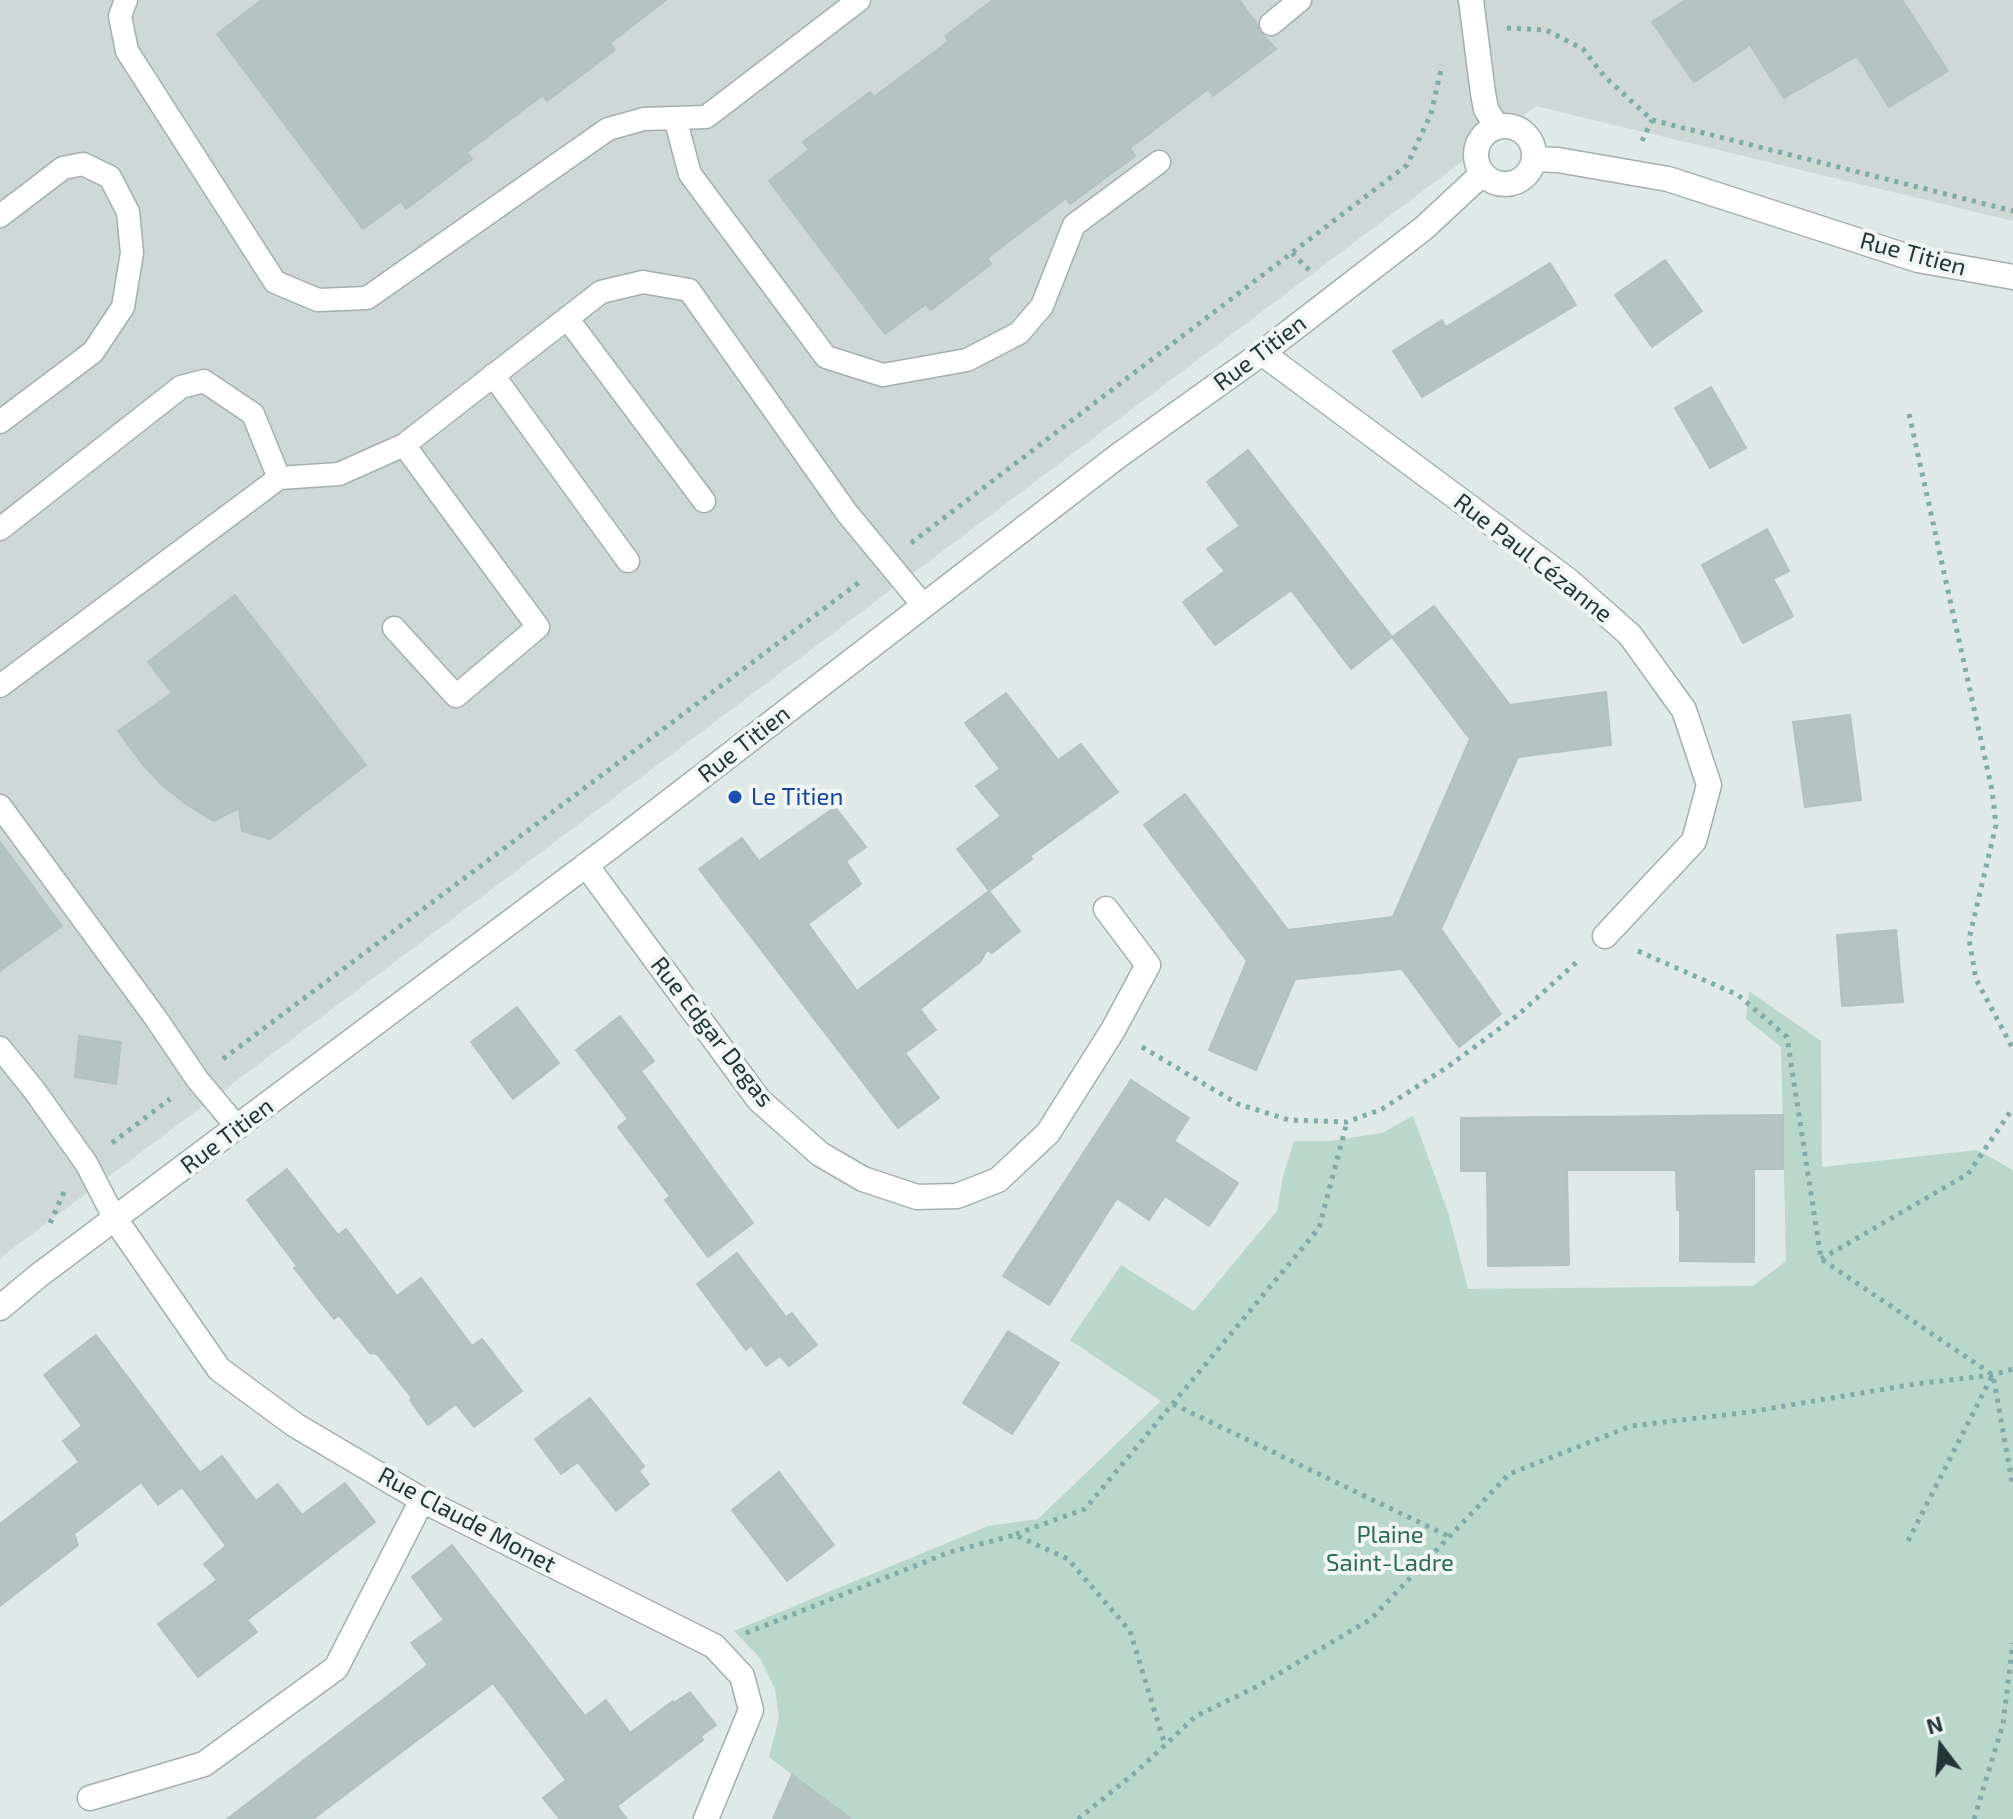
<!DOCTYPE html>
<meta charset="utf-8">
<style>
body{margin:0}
#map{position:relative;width:2013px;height:1819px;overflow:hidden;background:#dfe9e7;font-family:"Exo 2",sans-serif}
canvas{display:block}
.north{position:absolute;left:1901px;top:1707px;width:80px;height:80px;-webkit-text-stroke:6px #eff6f4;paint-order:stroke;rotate:344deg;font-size:22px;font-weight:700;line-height:32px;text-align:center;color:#223637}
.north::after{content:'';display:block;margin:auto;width:28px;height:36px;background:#223637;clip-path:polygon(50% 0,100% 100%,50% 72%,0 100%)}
</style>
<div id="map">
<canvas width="2013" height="1819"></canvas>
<div class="north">N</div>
</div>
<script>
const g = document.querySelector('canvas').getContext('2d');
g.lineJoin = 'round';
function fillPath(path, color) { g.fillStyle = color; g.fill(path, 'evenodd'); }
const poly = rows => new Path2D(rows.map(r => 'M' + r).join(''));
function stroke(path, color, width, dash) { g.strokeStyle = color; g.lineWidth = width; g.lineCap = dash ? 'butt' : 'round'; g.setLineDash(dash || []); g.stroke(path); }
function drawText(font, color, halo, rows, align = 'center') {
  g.font = font + ' "Exo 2",sans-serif'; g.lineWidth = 8; g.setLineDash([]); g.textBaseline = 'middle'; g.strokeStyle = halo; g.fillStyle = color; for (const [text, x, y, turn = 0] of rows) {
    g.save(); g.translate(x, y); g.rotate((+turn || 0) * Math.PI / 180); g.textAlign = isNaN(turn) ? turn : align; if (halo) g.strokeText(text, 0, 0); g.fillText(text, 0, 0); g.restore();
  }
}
fillPath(poly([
 [0,0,2013,0,2013,221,1536,106,0,1258]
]), '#cdd8d7');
fillPath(poly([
 [1749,991,1821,1041,1822,1167,1977,1150,2013,1170,2013,1819,850,1819,769,1757,779,1718,775,1689,760,1658,734,1631,988,1526,1038,1519,1161,1401,1070,1340,1121,1265,1194,1311,1277,1211,1283,1176,1294,1141,1330,1141,1382,1133,1413,1116,1448,1212,1468,1289,1753,1286,1786,1261,1781,1047,1746,1019]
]), '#b9d8cb');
const building = poly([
 [262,0,666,0,610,43,615,50,547,101,543,95,467,152,472,159,406,209,401,201,363,229,217,34,262,0],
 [993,0,1239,0,1257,24,1260,32,1276,49,1213,96,1208,89,1130,148,1135,156,1070,204,1066,198,987,258,991,264,931,310,926,304,885,334,769,181,809,150,803,142,870,92,874,97,949,41,945,36,993,0],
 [1686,0,1902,0,1948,71,1889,107,1857,56,1784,98,1750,45,1694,82,1652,22,1686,0],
 [1665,260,1702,311,1652,347,1615,295,1665,260],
 [1550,263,1576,305,1422,397,1393,351,1442,320,1446,327,1550,263],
 [1711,387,1746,448,1710,468,1675,408,1711,387],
 [1248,450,1392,637,1351,669,1291,590,1215,645,1183,602,1225,571,1207,549,1240,526,1207,482,1248,450],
 [1767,529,1789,571,1773,579,1793,616,1743,643,1702,565,1767,529],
 [235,595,366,765,270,839,242,831,239,808,213,821,186,804,161,784,140,761,118,731,172,693,148,662,235,595],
 [1434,606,1510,705,1606,692,1611,745,1518,757,1441,929,1501,1014,1459,1047,1402,969,1295,979,1256,1070,1209,1050,1247,961,1144,825,1185,794,1288,930,1393,917,1470,739,1392,637,1434,606],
 [1006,693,1058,760,1081,744,1118,792,1030,856,1032,859,989,891,957,849,1001,816,976,786,1000,769,965,723,1006,693],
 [1850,715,1861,800,1805,807,1793,722,1850,715],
 [835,807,866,847,846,861,861,884,808,924,857,991,989,891,1020,931,992,953,987,950,980,962,920,1009,936,1030,905,1053,939,1098,898,1128,699,869,742,838,759,861,835,807],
 [0,842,62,926,0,971,0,842],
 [1896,930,1903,1002,1842,1006,1837,935,1896,930],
 [517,1007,559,1063,513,1099,471,1042,517,1007],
 [620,1016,654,1061,641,1071,753,1223,708,1257,665,1200,670,1196,618,1127,628,1119,576,1050,620,1016],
 [79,1036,121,1042,116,1084,75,1077,79,1036],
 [1131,1080,1189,1118,1174,1141,1238,1183,1209,1226,1165,1196,1149,1220,1117,1198,1049,1305,1003,1276,1131,1080],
 [1783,1115,1783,1169,1754,1169,1754,1262,1680,1261,1680,1210,1677,1210,1676,1170,1567,1170,1569,1265,1488,1266,1487,1171,1461,1171,1461,1118,1783,1115],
 [287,1169,338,1235,346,1229,397,1296,421,1278,472,1346,482,1339,522,1391,474,1427,456,1404,428,1425,410,1400,412,1398,377,1354,370,1353,339,1315,334,1319,294,1268,297,1266,247,1200,287,1169],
 [737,1253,786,1317,792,1313,817,1345,789,1366,780,1356,766,1366,751,1345,746,1350,697,1284,737,1253],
 [1008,1331,1059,1363,1012,1434,963,1403,1008,1331],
 [96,1335,200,1473,222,1456,256,1501,278,1484,302,1515,345,1483,375,1522,247,1620,257,1632,198,1677,158,1624,217,1580,204,1564,226,1546,182,1487,158,1505,141,1482,74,1534,78,1545,0,1606,0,1524,79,1462,63,1441,82,1426,44,1375,96,1335],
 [590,1398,644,1466,639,1471,649,1484,616,1511,578,1462,561,1474,535,1439,590,1398],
 [779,1472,834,1545,787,1581,732,1510,779,1472],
 [452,1545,585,1716,606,1700,630,1733,673,1701,674,1703,690,1692,716,1725,701,1736,703,1740,617,1806,627,1819,560,1819,543,1798,566,1780,493,1683,313,1819,227,1819,428,1665,411,1643,444,1620,412,1577,452,1545],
 [792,1775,851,1819,773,1819,792,1775]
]);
fillPath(building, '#b5c3c1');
stroke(building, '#b2c2c0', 2);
const service = poly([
 [126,0,120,16,127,51,275,282,318,300,367,298,608,129,644,119,706,117,859,0],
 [1271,24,1300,0],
 [675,118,690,174,826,357,883,375,967,360,1019,333,1042,306,1074,225,1159,162],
 [0,216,63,168,83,164,110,177,128,212,132,253,123,307,93,352,0,422],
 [567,318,704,501],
 [493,375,628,561],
 [0,529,181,387,204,381,253,414,279,478],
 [394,628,456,696,538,627,404,445],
 [0,686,279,478,339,474,404,445,601,292,643,282,689,290,847,513,923,605],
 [0,806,155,1017,197,1079,238,1128],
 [0,1048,34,1090,86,1163,115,1219]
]);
const minor = poly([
 [1471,0,1483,93,1486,109,1496,126],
 '1476 155a29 29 0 1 1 58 0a29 29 0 1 1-58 0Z',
 [1535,159,1558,160,1668,179,1918,260,2013,277],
 [1262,353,1569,581,1630,635,1684,710,1709,785,1694,841,1605,936],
 [586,865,759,1100,820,1154,863,1179,917,1197,957,1196,998,1180,1048,1133,1113,1030,1148,965,1106,909],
 [115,1219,219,1369,295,1425,422,1500,714,1646,742,1676,751,1710,706,1819],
 [0,1308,38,1276,609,848,1118,456,1262,353,1424,228,1482,174],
 [90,1798,204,1764,336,1668,422,1500]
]);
stroke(service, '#a3b0af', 25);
stroke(minor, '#a3b0af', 27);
stroke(poly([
 [1507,28,1546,30,1583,49,1604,76,1652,120,2013,211],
 [1642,141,1652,120],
 [1292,253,1312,273],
 [1909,414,1992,790,1996,825,1969,939,1976,979,2013,1049],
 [911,543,1407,165,1431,114,1442,65],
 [1638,951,1738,995,1787,1037,1821,1259,1993,1375,2013,1487],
 [1142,1047,1238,1104,1289,1120,1347,1122,1382,1109,1446,1068,1518,1015,1580,959],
 [223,1059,862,580],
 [112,1143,170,1099],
 [50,1223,64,1192],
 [1821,1259,1968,1174,2013,1108],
 [1173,1404,1450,1537],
 [1016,1534,1085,1509,1319,1228,1347,1122],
 [1908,1541,1992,1376],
 [746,1633,950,1552,1015,1535,1068,1559,1130,1631,1165,1745],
 [1078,1819,1136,1772,1196,1716,1258,1686,1371,1619,1509,1474,1631,1426,1749,1412,1915,1384,1993,1375,2013,1369],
 [1974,1819,2003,1724,2013,1643]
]), '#82aaa9', 5, [4, 6]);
stroke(service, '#fff', 22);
stroke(minor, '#fff', 24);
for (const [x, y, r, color] of [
 [735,797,8,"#1a4fb4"]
]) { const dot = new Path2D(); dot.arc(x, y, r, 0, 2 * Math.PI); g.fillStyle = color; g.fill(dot); stroke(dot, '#eff6f4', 3); }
drawText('24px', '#223637', '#eff6f4', [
 ["Rue Titien",1913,254,15],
 ["Rue Titien",1260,353,-37],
 ["Rue Paul Cézanne",1533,558,38],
 ["Rue Titien",744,744,-38],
 ["Rue Edgar Degas",712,1032,52],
 ["Rue Titien",227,1136,-37],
 ["Rue Claude Monet",467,1520,28]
]);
drawText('24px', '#164399', '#eff6f4', [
 ["Le Titien",751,797]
], 'left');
drawText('24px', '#306a57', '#eff6f4', [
 ["Plaine",1390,1535],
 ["Saint-Ladre",1390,1563]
]);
</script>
